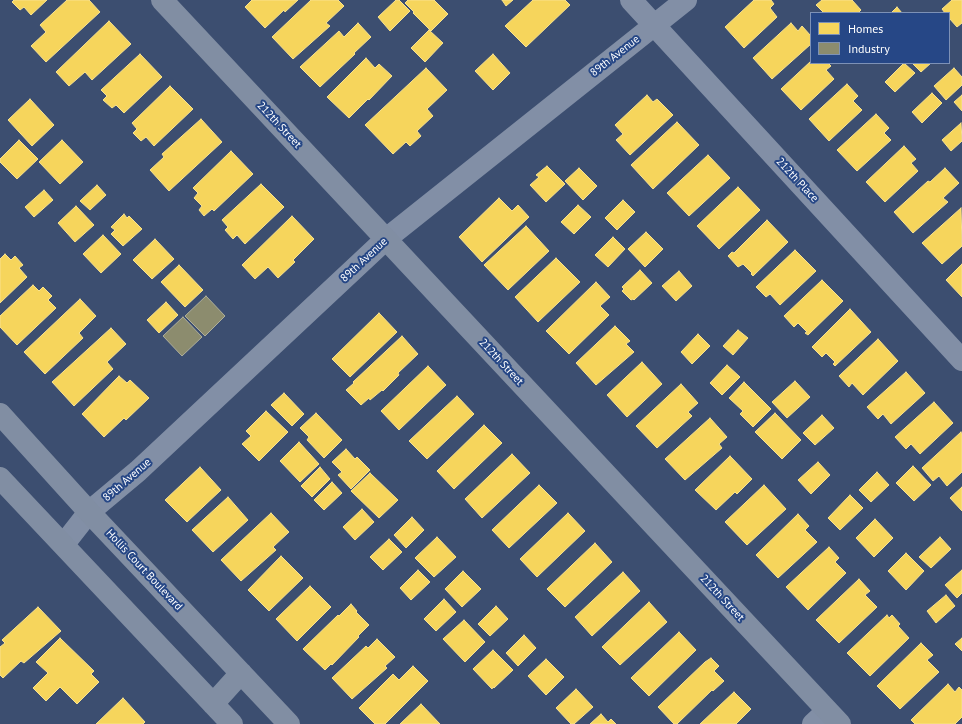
<!DOCTYPE html>
<style>
body{margin:0}
#map{position:relative;width:962px;height:724px;overflow:hidden;background:#3c4e70;font-family:"PT Sans",sans-serif}
canvas{display:block}
.legend{position:absolute;left:810px;top:12px;width:140px;height:52px;box-sizing:border-box;background:#264786;border:1px solid #7d91b6;margin:0;padding:5px 7px;list-style:none;font-size:12px;color:#fff}
.legend li{display:flex;align-items:center;gap:8px;height:20px}
.legend b{width:20px;border:1px solid #7d91b6}
</style>
<div id="map">
<canvas width="962" height="724"></canvas>
<ul class="legend">
<li><b style="height:11px;background:#f6d55c"></b>Homes</li>
<li><b style="height:11px;background:#8c8c6e"></b>Industry</li>
</ul>
</div>
<script>
const g = document.querySelector('canvas').getContext('2d');
g.lineJoin = 'round';
function fillPath(path, color) { g.fillStyle = color; g.fill(path, 'evenodd'); }
const poly = rows => new Path2D(rows.map(r => 'M' + r).join(''));
function stroke(path, color, width, dash) { g.strokeStyle = color; g.lineWidth = width; g.lineCap = dash ? 'butt' : 'round'; g.setLineDash(dash || []); g.stroke(path); }
function drawText(font, color, halo, rows, align = 'center') {
  g.font = font + ' "PT Sans",sans-serif'; g.lineWidth = 4; g.setLineDash([]); g.textBaseline = 'middle'; g.strokeStyle = halo; g.fillStyle = color; for (const [text, x, y, turn = 0] of rows) {
    g.save(); g.translate(x, y); g.rotate((+turn || 0) * Math.PI / 180); g.textAlign = isNaN(turn) ? turn : align; if (halo) g.strokeText(text, 0, 0); g.fillText(text, 0, 0); g.restore();
  }
}
const homes = poly([
 [14,0,47,0,31,15,24,7,20,10,12,2,14,0],
 [67,0,89,0,100,12,46,62,31,46,46,32,40,25,67,0],
 [252,0,298,0,285,12,284,10,265,28,245,7,252,0],
 [311,0,338,0,344,6,326,23,330,26,293,59,272,37,311,0],
 [396,0,399,0,410,11,390,31,378,17,396,0],
 [408,0,434,0,448,14,431,31,413,13,414,12,405,3,408,0],
 [502,0,513,0,506,6,502,0],
 [533,0,565,0,570,5,526,47,505,26,533,0],
 [754,0,771,0,774,4,770,8,777,17,744,48,725,27,754,0],
 [822,0,852,0,861,10,858,13,824,13,816,5,822,0],
 [952,0,962,0,962,23,957,27,949,18,949,13,945,13,942,9,952,0],
 [897,7,902,13,891,13,897,7],
 [109,21,131,44,92,80,85,72,69,86,56,72,109,21],
 [358,23,371,37,354,53,355,54,320,87,300,67,339,31,344,37,358,23],
 [791,23,798,31,802,26,811,36,811,44,772,79,753,58,791,23],
 [429,30,443,43,425,62,411,48,429,30],
 [140,54,162,77,124,113,116,105,112,108,103,100,107,96,101,90,140,54],
 [493,54,510,73,493,90,475,71,493,54],
 [366,58,375,68,379,64,392,76,369,100,368,99,349,118,327,97,366,58],
 [811,61,811,63,828,63,831,66,826,70,834,79,801,110,781,89,811,61],
 [904,63,915,73,895,92,885,82,904,63],
 [912,63,931,63,921,72,912,63],
 [426,68,447,90,427,109,433,116,417,131,421,136,410,146,406,142,393,154,365,125,426,68],
 [954,68,962,77,962,85,946,100,934,86,954,68],
 [847,84,858,96,853,101,862,110,829,141,809,119,847,84],
 [170,86,193,109,154,146,146,137,141,141,133,133,137,129,132,123,170,86],
 [932,93,942,103,922,123,912,112,932,93],
 [647,95,653,102,657,99,673,115,630,155,616,140,623,134,615,125,647,95],
 [962,95,962,111,954,102,962,95],
 [30,99,54,125,32,146,8,120,30,99],
 [876,114,889,128,884,133,891,140,857,171,837,150,876,114],
 [201,119,222,142,169,191,150,170,164,157,162,154,201,119],
 [677,122,699,145,653,189,631,165,677,122],
 [961,123,962,141,951,151,942,140,961,123],
 [19,140,38,159,17,179,0,162,0,159,19,140],
 [62,140,83,162,60,184,39,162,62,140],
 [904,146,916,159,911,163,918,171,885,202,866,182,904,146],
 [231,151,253,174,214,211,212,209,204,216,199,210,202,206,194,198,198,193,193,188,231,151],
 [708,155,730,178,689,216,667,193,708,155],
 [547,166,565,184,546,202,530,185,539,177,536,175,547,166],
 [579,168,597,186,583,200,565,181,579,168],
 [945,168,959,183,943,198,948,202,913,233,894,212,928,181,930,182,945,168],
 [261,184,284,207,245,244,237,235,233,239,225,230,228,227,222,220,261,184],
 [97,185,106,195,90,210,80,201,97,185],
 [738,187,760,210,719,249,697,226,738,187],
 [44,190,53,200,34,217,25,207,44,190],
 [499,198,512,211,518,205,529,217,482,262,459,237,499,198],
 [623,200,635,212,617,230,605,218,623,200],
 [578,205,591,217,574,234,561,222,578,205],
 [76,206,94,225,75,242,58,223,76,206],
 [961,208,962,246,942,264,922,243,961,208],
 [124,214,127,218,129,216,142,229,123,246,111,234,115,230,111,227,124,214],
 [292,216,314,239,293,260,295,262,278,278,268,267,255,279,242,265,292,216],
 [767,220,788,242,753,276,751,274,752,273,743,264,738,267,728,256,732,252,734,253,767,220],
 [526,226,549,251,508,290,484,265,526,226],
 [646,232,663,249,645,267,628,249,646,232],
 [103,235,121,254,101,273,83,254,103,235],
 [613,237,625,249,608,267,595,255,613,237],
 [155,239,174,259,152,279,133,260,155,239],
 [795,250,816,271,780,305,770,294,766,297,756,287,795,250],
 [5,254,11,260,15,256,23,265,19,268,27,277,0,303,0,259,5,254],
 [556,258,580,282,538,322,515,297,556,258],
 [962,264,962,297,946,280,962,264],
 [179,265,203,290,185,307,161,282,179,265],
 [640,270,652,283,634,300,633,299,631,300,622,291,624,289,622,287,640,270],
 [679,271,692,286,676,301,662,286,679,271],
 [822,280,843,301,808,335,805,333,807,332,798,323,794,327,784,316,822,280],
 [596,282,610,297,600,306,609,315,569,354,546,331,596,282],
 [33,285,39,291,43,287,52,296,48,300,56,308,17,345,0,327,0,316,33,285],
 [80,299,96,316,79,333,83,338,45,374,24,352,80,299],
 [166,302,178,315,159,333,147,320,166,302],
 [850,309,871,332,835,366,833,364,835,362,826,353,822,357,812,347,850,309],
 [379,313,397,332,350,377,332,359,379,313],
 [615,326,630,341,626,344,634,352,596,385,576,363,615,326],
 [111,328,126,344,107,362,113,369,74,406,52,382,111,328],
 [738,330,748,338,733,355,723,346,738,330],
 [698,334,710,346,692,364,681,352,698,334],
 [402,336,418,354,398,373,399,375,383,391,382,390,370,400,369,398,361,405,346,390,354,383,353,382,402,336],
 [878,339,898,361,863,395,852,383,849,387,839,376,878,339],
 [642,362,662,384,627,417,607,395,642,362],
 [727,365,740,377,722,395,710,383,727,365],
 [428,366,446,385,399,430,381,411,428,366],
 [906,372,925,393,891,424,883,414,878,419,867,407,906,372],
 [119,376,127,383,130,380,149,398,126,420,124,418,104,437,82,414,119,376],
 [795,381,810,397,787,418,772,402,795,381],
 [744,382,771,409,753,427,740,414,743,411,729,398,744,382],
 [681,384,698,403,688,412,692,416,657,448,636,426,681,384],
 [284,393,304,414,292,426,271,405,284,393],
 [457,396,474,414,427,459,409,441,457,396],
 [934,402,953,423,920,454,911,444,906,449,895,437,934,402],
 [266,411,288,432,259,461,242,444,251,436,246,431,266,411],
 [316,413,342,440,324,458,307,440,309,437,300,428,316,413],
 [775,413,801,440,782,459,755,432,775,413],
 [822,415,834,428,815,445,803,433,822,415],
 [710,418,727,437,719,444,722,448,685,480,665,459,710,418],
 [484,425,502,443,454,489,437,471,484,425],
 [961,432,962,434,962,472,947,486,939,476,933,481,922,468,961,432],
 [299,442,319,464,300,482,280,461,299,442],
 [346,449,355,459,357,457,370,470,351,489,338,475,342,472,332,462,346,449],
 [512,454,530,473,482,518,465,499,512,454],
 [730,456,752,479,737,494,735,492,716,510,695,490,730,456],
 [818,462,830,475,811,494,798,480,818,462],
 [913,466,931,485,914,501,896,483,913,466],
 [200,467,221,490,187,522,165,500,200,467],
 [320,467,330,479,312,497,301,486,320,467],
 [877,472,889,485,871,502,859,490,877,472],
 [370,473,398,500,379,518,351,491,370,473],
 [332,482,342,493,324,510,314,500,332,482],
 [539,485,557,503,509,548,492,530,539,485],
 [764,485,786,509,747,545,725,522,764,485],
 [962,487,962,511,950,498,962,487],
 [850,495,863,508,840,530,828,518,850,495],
 [228,497,248,520,213,552,192,530,228,497],
 [362,509,374,522,355,540,343,527,362,509],
 [271,513,289,532,273,547,276,550,241,581,221,560,271,513],
 [568,513,585,531,537,577,520,559,568,513],
 [798,514,809,526,805,530,817,542,778,578,756,555,798,514],
 [412,517,424,530,406,548,394,535,412,517],
 [875,519,893,538,874,557,856,538,875,519],
 [437,537,456,557,434,577,415,558,437,537],
 [940,537,951,549,931,568,919,557,940,537],
 [389,539,402,552,383,570,370,557,389,539],
 [595,543,612,562,565,607,547,589,595,543],
 [829,547,839,558,835,562,846,573,808,610,786,587,829,547],
 [906,553,924,571,906,590,888,571,906,553],
 [281,556,303,578,269,611,248,590,281,556],
 [418,570,430,582,411,600,400,588,418,570],
 [962,570,962,593,957,598,945,585,962,570],
 [463,571,481,589,462,607,445,589,463,571],
 [623,572,640,591,592,636,575,617,623,572],
 [859,579,870,591,865,595,877,607,839,643,816,620,859,579],
 [310,586,331,607,297,641,276,619,310,586],
 [946,595,955,606,936,623,927,611,946,595],
 [444,599,456,612,436,631,424,619,444,599],
 [649,602,667,622,620,665,602,647,649,602],
 [351,604,357,611,356,612,369,625,358,636,359,637,332,665,331,664,325,670,303,649,338,615,339,616,351,604],
 [496,606,508,619,490,636,478,624,496,606],
 [38,607,61,631,24,663,21,661,3,678,0,675,0,647,5,643,2,640,38,607],
 [887,615,889,618,892,615,900,624,898,626,909,638,870,676,847,653,887,615],
 [464,620,485,642,465,662,443,639,464,620],
 [679,632,696,650,649,696,631,678,679,632],
 [524,635,536,648,518,666,506,653,524,635],
 [60,638,94,671,91,674,99,682,77,704,60,687,46,701,33,688,48,673,36,662,60,638],
 [962,638,962,651,955,644,962,638],
 [377,639,395,657,385,666,387,668,352,699,332,678,366,646,368,648,377,639],
 [921,643,933,655,927,660,939,672,900,709,877,686,921,643],
 [493,650,513,670,494,688,493,687,492,689,473,669,493,650],
 [711,658,719,666,714,671,724,681,713,691,712,690,677,724,674,724,658,707,705,662,711,658],
 [546,659,564,677,546,695,528,676,546,659],
 [413,666,428,681,385,724,375,724,359,708,393,674,399,680,413,666],
 [948,684,955,692,959,687,962,690,962,717,955,724,915,724,911,720,948,684],
 [576,689,593,707,574,724,571,724,556,708,576,689],
 [734,692,751,709,736,724,700,724,734,692],
 [123,698,145,722,143,724,96,724,123,698],
 [421,704,440,724,400,724,421,704],
 [601,714,608,722,611,719,616,724,590,724,601,714]
]);
fillPath(homes, '#f6d55c');
stroke(homes, '#f9e28d', 1);
const industry = poly([
 [206,296,225,316,205,336,185,316,206,296],
 [183,317,202,337,182,356,163,336,183,317]
]);
fillPath(industry, '#8c8c6e');
stroke(industry, '#aeae9a', 1);
stroke(poly([
 [631,0,962,360],
 [64,544,89,512,138,471,386,239,686,0],
 [813,724,827,711]
]), '#828fa6', 22);
stroke(poly([
 [162,0,840,724],
 [0,414,89,512,289,724],
 [0,478,232,724],
 [213,704,241,673]
]), '#818ea3', 22);
drawText('11px', '#fff', '#264786', [
 ["89th Avenue",615,56,-38],
 ["212th Street",279,125,47],
 ["212th Place",797,180,47],
 ["89th Avenue",364,260,-43],
 ["212th Street",501,362,47],
 ["89th Avenue",127,480,-41],
 ["Hollis Court Boulevard",144,570,47],
 ["212th Street",722,598,47]
]);
</script>
